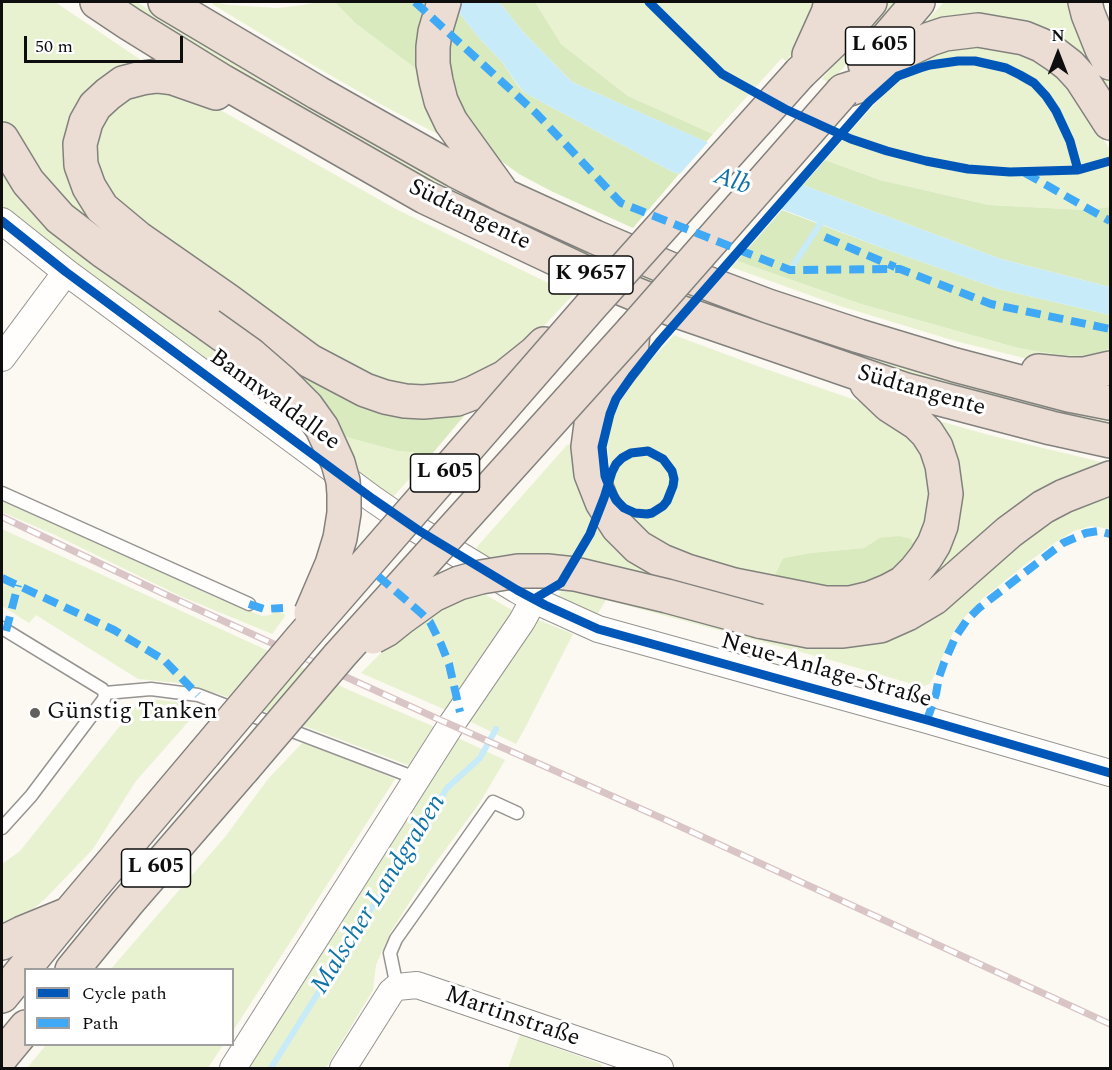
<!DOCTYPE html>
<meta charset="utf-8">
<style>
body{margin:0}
#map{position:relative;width:1112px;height:1070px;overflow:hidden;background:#fcf9f2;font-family:Spectral,serif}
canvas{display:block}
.frame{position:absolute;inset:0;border:3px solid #0e0e0e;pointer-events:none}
.legend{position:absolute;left:24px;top:968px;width:210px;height:78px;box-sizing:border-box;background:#fff;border:2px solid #9f9f9f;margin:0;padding:8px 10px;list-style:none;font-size:18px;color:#0e0e0e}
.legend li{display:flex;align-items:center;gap:12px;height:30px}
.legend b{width:30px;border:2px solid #9f9f9f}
.north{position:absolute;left:1028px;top:24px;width:60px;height:60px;-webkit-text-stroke:4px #fff;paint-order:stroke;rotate:0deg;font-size:16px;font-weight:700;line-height:24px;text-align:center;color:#0e0e0e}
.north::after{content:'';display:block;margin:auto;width:21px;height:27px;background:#0e0e0e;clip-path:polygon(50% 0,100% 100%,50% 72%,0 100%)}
.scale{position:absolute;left:24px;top:36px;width:159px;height:27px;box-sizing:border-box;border:3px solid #0e0e0e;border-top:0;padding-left:8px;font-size:18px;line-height:21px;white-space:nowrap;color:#0e0e0e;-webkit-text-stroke:4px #fff;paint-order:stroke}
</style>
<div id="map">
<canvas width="1112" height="1070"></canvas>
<div class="frame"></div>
<ul class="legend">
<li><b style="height:8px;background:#0057b8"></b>Cycle path</li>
<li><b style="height:8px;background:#3fa9f5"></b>Path</li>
</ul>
<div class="north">N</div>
<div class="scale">50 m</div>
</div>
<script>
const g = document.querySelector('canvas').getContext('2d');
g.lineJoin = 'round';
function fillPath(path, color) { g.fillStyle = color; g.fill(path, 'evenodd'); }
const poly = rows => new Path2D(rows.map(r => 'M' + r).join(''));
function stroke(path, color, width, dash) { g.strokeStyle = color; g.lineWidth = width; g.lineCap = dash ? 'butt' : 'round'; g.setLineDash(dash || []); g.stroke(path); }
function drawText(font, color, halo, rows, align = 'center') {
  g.font = font + ' Spectral,serif'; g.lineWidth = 6; g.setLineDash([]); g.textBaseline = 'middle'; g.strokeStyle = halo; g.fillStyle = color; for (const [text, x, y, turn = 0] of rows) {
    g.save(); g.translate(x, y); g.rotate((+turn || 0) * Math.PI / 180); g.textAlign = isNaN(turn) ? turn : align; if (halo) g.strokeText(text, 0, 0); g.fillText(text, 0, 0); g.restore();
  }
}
fillPath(poly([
 [2,2,55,2,147,64,73,125,124,242,89,229,22,155,2,117],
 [123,2,137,2,225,58,285,94,351,131,428,174,776,326,909,369,978,388,1110,419,1110,427,978,396,704,307,520,229,317,123],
 [213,2,229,5,278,8,303,5,318,2,335,2,355,23,423,74,445,138,382,105,311,64,212,4],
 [535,2,822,2,802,41,786,61,782,58,713,134,628,96,561,44],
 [886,2,901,2,830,83,822,79],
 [944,2,1074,2,1096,58,1110,85,1110,101,1091,73,921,27],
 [954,45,1010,47,1054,69,1110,149,1110,207,1086,210,989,205,880,180,825,160,881,97,906,63],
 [150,86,199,98,396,209,573,295,538,332,495,366,469,378,446,384,411,386,383,381,332,356,115,212,89,171,100,113],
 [2,162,33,213,43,223,268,391,289,413,310,441,2,210],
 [737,261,861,304,1018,348,1060,355,1081,356,1097,354,1110,348,1110,356,1032,360,955,341,840,306,731,267],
 [674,335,760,367,861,402,896,420,922,453,933,496,917,553,879,538,864,548,810,553,783,558,773,579,687,555,657,540,634,525,615,489,611,475,607,444,611,420,623,397,647,364],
 [943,422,989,435,1110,464,928,586,924,579,937,430],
 [346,437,398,451,432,454,393,497,356,470],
 [571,444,573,447,582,495,587,509,598,526,667,579,488,560,476,548,567,445],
 [1110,493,1110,529,1091,526,1074,531,1056,542,1031,560,982,599,961,621,953,633,932,680,929,684,922,687,834,661,606,600,597,615,558,599,563,586,829,644,1031,529],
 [2,498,217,598,262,616,271,615,275,610,286,615,272,634,180,596,55,535,2,512],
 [2,529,260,647,349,690,437,728,413,767,219,694,178,683,138,679,36,615,29,623,2,606],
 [479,591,512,610,512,615,448,711,361,673,392,642,430,613],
 [534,618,573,634,524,730,516,744,467,720],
 [151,699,185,703,189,721,136,781,93,849,45,899,27,914,2,931,2,864,20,851,135,707],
 [456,737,505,760,479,804,431,869,390,933,376,965,373,990,326,1068,243,1068],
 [304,741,395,779,233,1031,232,970,110,970,225,837,268,779],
 [520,1035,601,1064,603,1068,508,1068],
 [46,1045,46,1044,223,1045,208,1068,27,1068]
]), '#e8f2d1');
fillPath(poly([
 [335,2,427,2,423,12,421,30,423,74,355,23],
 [499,2,535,2,561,44,628,96,713,134,706,142,572,82,524,33],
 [456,11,460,14,481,40,503,63,517,85,525,93,671,171,679,174,633,228,551,191,519,174,493,155,474,138,444,69],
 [825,160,880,180,989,205,1086,210,1110,207,1110,287,1001,259,803,185],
 [782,210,885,249,999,289,1110,315,1110,348,1097,354,1081,356,1060,355,1018,348,861,304,737,261],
 [295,368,329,390,349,400,377,411,463,413,464,416,432,454,398,451,346,437,329,408,311,387,293,369],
 [899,536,911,539,917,553,902,571,843,593,773,579,783,558,810,553,864,548,879,538]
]), '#d9eabe');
fillPath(poly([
 [441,2,499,2,524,33,572,82,803,185,1001,259,1110,287,1110,315,999,289,885,249,787,211,671,171,525,93,517,84,503,63,481,40,460,14]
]), '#c7ebf8');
fillPath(poly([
 [710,140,804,182,778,211,677,177]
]), '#fcf9f2');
stroke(poly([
 [790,270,824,218],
 [271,1068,447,788,480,758,496,729]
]), '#c7ebf8', 6);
const lane = poly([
 [2,493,249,604],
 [2,628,102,689,105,693],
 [105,693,151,689,198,695,405,774,417,780],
 [2,828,31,796,104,699,105,693],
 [397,987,390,953,396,939,493,802,517,813]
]);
const street = poly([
 [2,221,66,272,373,499,418,530,517,590,545,605,598,629,927,720,1110,773],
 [2,358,66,272],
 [233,1068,451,725,522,621,534,599],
 [343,1068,391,992,397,987,417,985,660,1068]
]);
const highway = poly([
 [97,2,130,24,222,81,425,197,601,280,674,310,906,390,1051,428,1110,441],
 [165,2,318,93,456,171,505,196,595,237,675,271,768,306,859,336,955,365,1069,395,1110,403],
 [444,2,435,32,433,47,433,64,436,81,441,101,451,122,500,190],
 [1085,2,1088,14,1102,49,1110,63],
 [809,55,828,13,831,2],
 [865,64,918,2],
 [800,73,851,24,870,2],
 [843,91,871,82,905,51,930,39,945,34,978,30,1024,38,1041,45,1056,55,1069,65,1081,78,1110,123],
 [216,93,173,78,157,76,142,78,123,83,108,94,95,106,86,122,80,144,81,165,89,187,102,208,138,238,227,300,310,361,365,390,385,397,405,401,423,402,457,399,473,393,505,377,535,353,544,344],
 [2,139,28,182,60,218,103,251,209,325],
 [633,330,631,356,600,396,592,417,588,447,591,474,602,502,618,527,638,547,662,561,687,571,734,585,825,603,850,603,871,598,888,591,903,583,915,571,926,557,934,544,941,526,946,494,942,465,936,447,927,433,917,423,889,405,867,384],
 [1038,371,1068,374,1084,374,1110,368],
 [759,621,809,631,843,631,880,626,907,614,934,598,1009,532,1043,507,1064,496,1110,478],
 [2,943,22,933,66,915],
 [72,970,127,903,243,769],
 [2,996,68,915,204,754],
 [2,1056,26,1027]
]);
stroke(lane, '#959491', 15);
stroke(street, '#959491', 28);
stroke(highway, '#82817e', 36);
stroke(lane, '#fffefd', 12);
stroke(street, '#fffefd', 26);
stroke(highway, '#ebddd4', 33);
const rail = poly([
 [2,517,160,592,438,719,666,820,1110,1024]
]);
stroke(rail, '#d9c4c6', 7);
stroke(rail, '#fff', 4.5, [14]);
const highwayBridge = poly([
 [209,325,251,355,281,381,307,407,322,428,338,463,343,481,344,494,344,513,340,538,332,564,311,613],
 [373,637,386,630,401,618,433,595,459,583,481,577,518,571,547,571,575,574,667,596,759,621],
 [204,754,301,639,590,307,800,73],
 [243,769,340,655,633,330,843,91]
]);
stroke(highwayBridge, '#82817e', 36, []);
stroke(highwayBridge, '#ebddd4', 33);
stroke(poly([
 [415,2,536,113,621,203,790,270,900,269,991,304,1110,329],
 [1025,173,1110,221],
 [825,237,895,267],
 [378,576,422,614,430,622,441,644,449,664,460,712],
 [2,578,114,630,164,660,198,695],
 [249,604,264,609,283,608],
 [6,631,18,585],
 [927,720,936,694,939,677,944,663,956,636,967,620,979,608,1063,543,1086,533,1099,531,1110,534]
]), '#3fa9f5', 8, [15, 8]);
stroke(poly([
 [649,2,722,74,785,109,851,139,887,151,926,161,968,169,1010,172,1078,170,1110,161],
 [2,221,66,272,373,499,418,530,517,590,545,605,598,629,927,720,1110,773],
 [534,599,561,583,590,534,604,498,612,472,616,464,622,458,631,453,648,451,663,459,672,471,674,479,673,486,667,501,663,506,652,513,647,514,635,513,624,508,616,500,609,486,605,476,602,447,610,414,616,399,632,376,659,342,869,102,898,76,920,68,930,65,958,61,975,61,1006,68,1020,75,1034,83,1046,96,1056,111,1070,141,1078,170]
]), '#0057b8', 9);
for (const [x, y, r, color] of [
 [35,713,6,"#61605e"]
]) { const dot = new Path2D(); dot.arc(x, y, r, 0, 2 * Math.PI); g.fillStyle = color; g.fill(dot); stroke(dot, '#fff', 2); }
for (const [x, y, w] of [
 [880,46,69],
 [591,275,84],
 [445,473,69],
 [156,868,69]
]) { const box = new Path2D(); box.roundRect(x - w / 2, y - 19, w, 38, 4.5); g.fillStyle = '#fff'; g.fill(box); stroke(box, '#0e0e0e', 1.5); }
drawText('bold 22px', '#0e0e0e', null, [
 ["L 605",880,46],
 ["K 9657",591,275],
 ["L 605",445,473],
 ["L 605",156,868]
]);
drawText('24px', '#0e0e0e', '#fff', [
 ["Südtangente",469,216,26],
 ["Südtangente",921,392,16],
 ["Bannwaldallee",274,401,36],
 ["Neue-Anlage-Straße",826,672,16],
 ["Martinstraße",512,1018,19]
]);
drawText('24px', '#0e0e0e', '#fff', [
 ["Günstig Tanken",47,713]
], 'left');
drawText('italic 26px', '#0f73a8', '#fff', [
 ["Alb",732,183,19],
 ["Malscher Landgraben",380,895,-58]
]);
</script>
